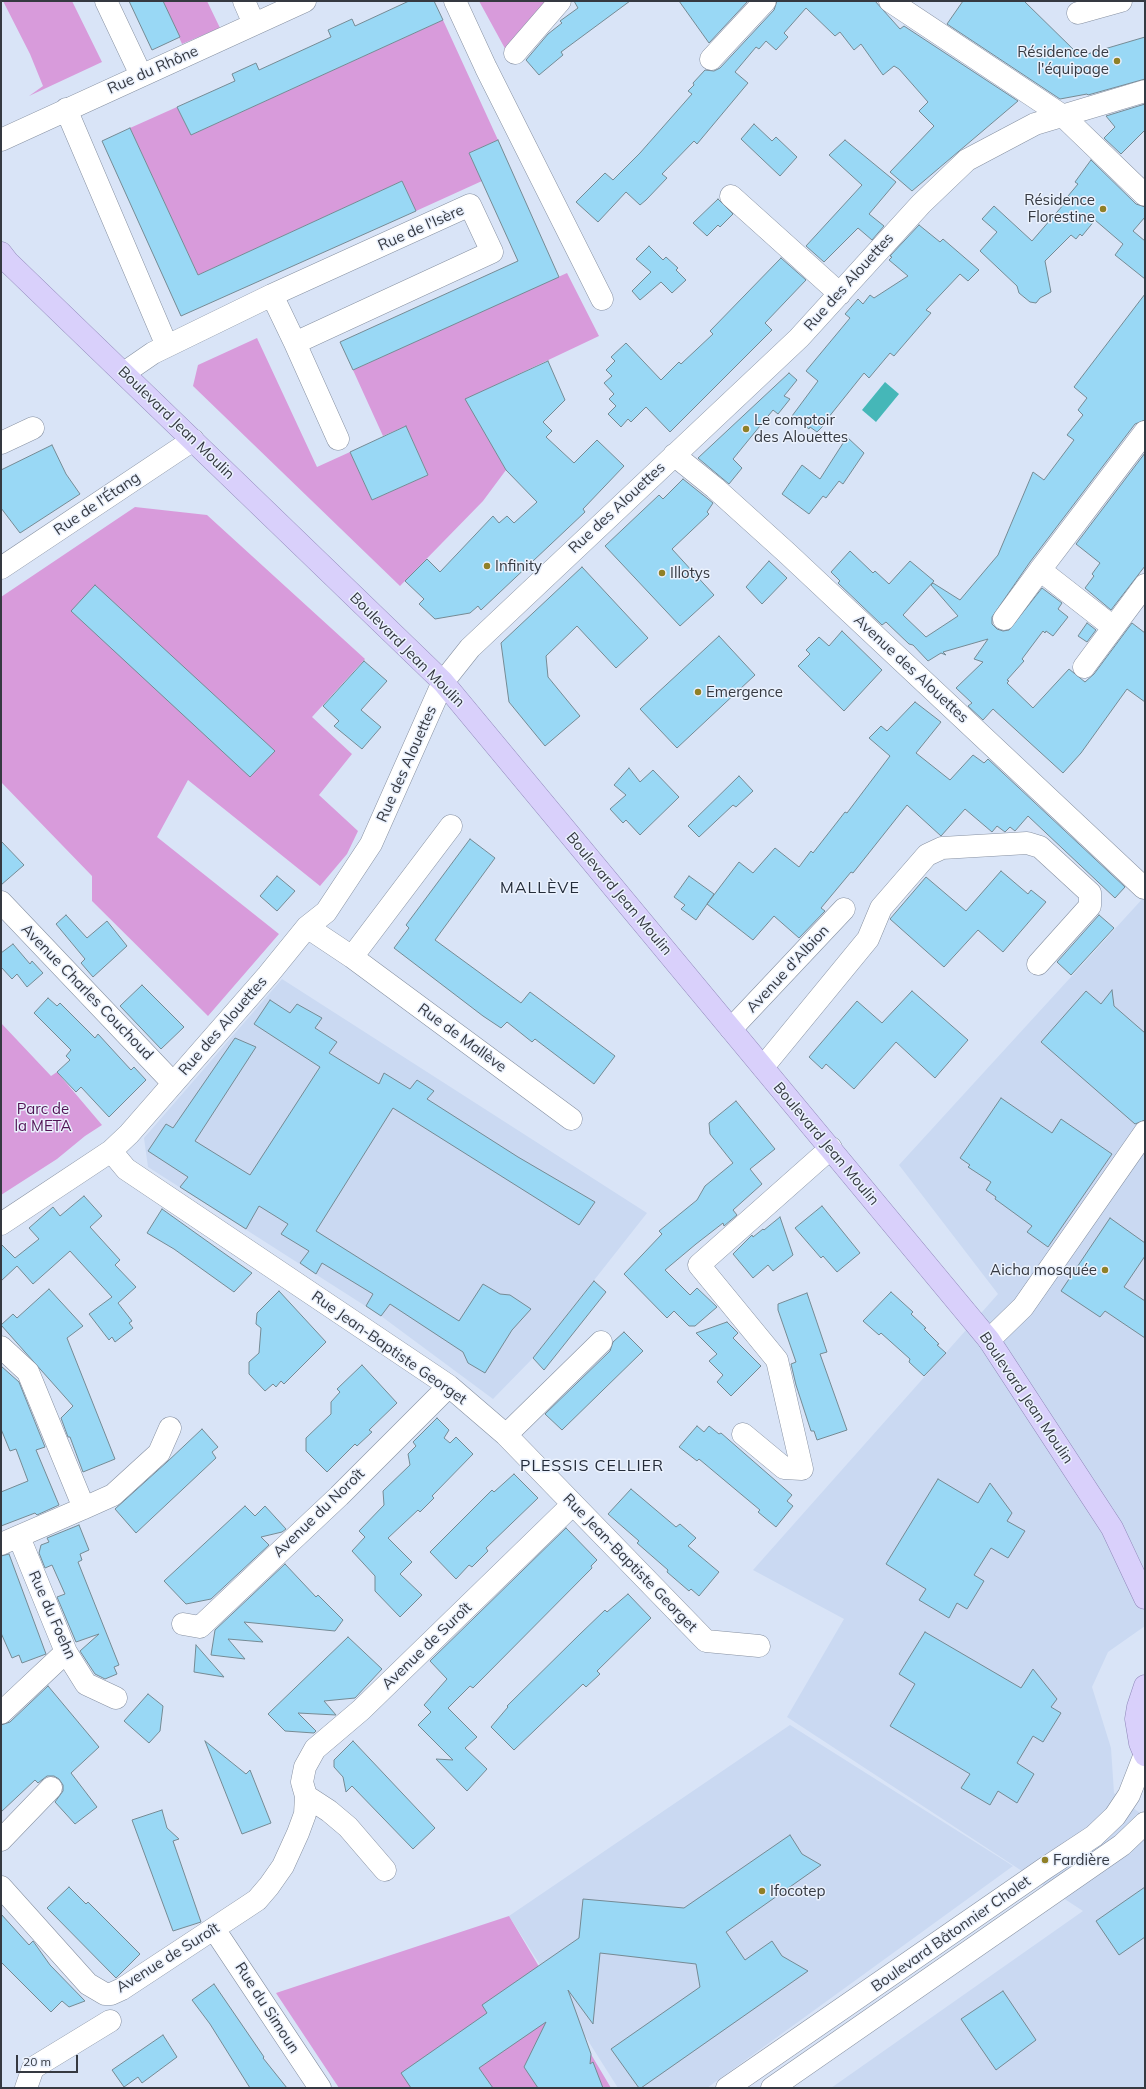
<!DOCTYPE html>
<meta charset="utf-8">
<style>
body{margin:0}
#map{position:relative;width:1146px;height:2089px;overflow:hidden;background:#d9e4f7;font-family:Mulish,sans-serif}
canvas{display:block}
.frame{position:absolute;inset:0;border:2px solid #353941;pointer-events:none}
.scale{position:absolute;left:16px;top:2055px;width:62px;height:18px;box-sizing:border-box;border:2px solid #353941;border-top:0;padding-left:5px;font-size:12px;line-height:14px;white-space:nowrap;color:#353941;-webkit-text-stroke:3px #eaf1fd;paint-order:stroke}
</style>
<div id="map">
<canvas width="1146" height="2089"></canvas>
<div class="frame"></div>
<div class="scale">20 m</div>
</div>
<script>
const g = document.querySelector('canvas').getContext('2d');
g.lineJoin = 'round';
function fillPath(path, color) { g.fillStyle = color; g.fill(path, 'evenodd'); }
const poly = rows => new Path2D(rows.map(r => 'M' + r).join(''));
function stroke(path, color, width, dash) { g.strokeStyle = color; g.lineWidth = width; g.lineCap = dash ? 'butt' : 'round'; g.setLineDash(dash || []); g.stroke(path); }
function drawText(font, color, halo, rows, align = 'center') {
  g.font = font + ' Mulish,sans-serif'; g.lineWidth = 3; g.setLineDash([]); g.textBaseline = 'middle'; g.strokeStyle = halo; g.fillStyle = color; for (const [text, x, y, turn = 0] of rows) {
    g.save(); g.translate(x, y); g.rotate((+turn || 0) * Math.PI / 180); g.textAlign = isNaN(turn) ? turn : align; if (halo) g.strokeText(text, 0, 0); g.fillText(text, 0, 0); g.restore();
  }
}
fillPath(poly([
 [1145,896,1145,1626,1108,1652,1092,1687,1111,1748,1114,1793,1145,1817,1145,2088,831,2088,1083,1911,787,1717,844,1619,753,1570,998,1294,899,1165],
 [282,979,647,1213,532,1359,493,1399,381,1316,148,1167,144,1138],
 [790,1725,1013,1866,707,2088,618,2088,509,1916]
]), '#cad9f2');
fillPath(poly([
 [3,1,72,1,102,62,29,96,43,86,30,54],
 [163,1,207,1,220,28,182,44],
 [479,1,549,1,508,54],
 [443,20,498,140,469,153,482,181,416,211,402,181,198,275,130,128,177,107,191,135],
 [567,273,599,336,466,399,506,470,483,501,400,586,193,386,198,365,257,338,317,467,350,452,372,500,428,475,406,426,383,436,353,370],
 [135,507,207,515,365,659,312,717,352,754,319,795,358,831,347,854,320,886,188,780,157,837,279,934,208,1016,92,901,92,876,1,782,1,597],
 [1,1023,51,1076,57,1072,102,1125,85,1136,57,1159,1,1195],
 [509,1916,611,2088,339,2088,276,1993]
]), '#d89bdb');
fillPath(poly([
 [885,382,899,394,876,422,862,410]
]), '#45b7b8');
const building = poly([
 [129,1,163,1,180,37,152,50,129,1],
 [409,1,434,1,443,20,191,135,177,107,235,81,232,74,256,63,259,70,331,37,328,30,352,19,355,26,409,1],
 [574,1,630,1,561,52,563,55,539,75,526,60,548,34,562,23,560,21,578,8,574,1],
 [679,1,748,1,709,43,679,1],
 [777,1,875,1,900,29,904,26,1018,101,912,191,890,172,934,126,919,111,928,102,899,69,894,66,883,75,861,44,854,50,840,32,835,36,806,8,784,33,788,37,776,50,766,41,759,49,756,47,735,72,748,83,697,144,694,141,662,174,667,178,646,200,640,205,626,192,598,222,576,202,605,173,613,180,640,153,692,94,688,91,694,85,693,83,705,70,714,71,720,68,774,10,777,1],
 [963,1,1024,1,1076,52,1079,49,1084,55,1145,37,1145,79,1088,95,1087,94,1060,99,947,24,963,1],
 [1145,104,1145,130,1121,154,1104,138,1115,127,1106,116,1145,104],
 [754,124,772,141,776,137,797,157,780,176,741,139,754,124],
 [130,128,198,275,402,181,416,211,181,316,102,141,130,128],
 [498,140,559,277,353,370,340,342,518,261,469,153,498,140],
 [845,140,896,182,869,214,884,226,872,240,858,228,824,262,806,246,862,185,829,155,845,140],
 [1091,160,1136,204,1145,207,1145,217,1133,231,1145,241,1145,279,1115,255,1123,244,1095,220,1082,236,1080,234,1076,239,1071,235,1045,261,1051,292,1040,298,1036,303,1030,302,1019,293,1017,286,980,251,997,232,982,219,994,206,1032,241,1070,197,1068,196,1078,184,1075,182,1091,160],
 [718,199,733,214,720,227,718,225,707,236,693,223,718,199],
 [919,225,940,242,943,239,979,270,968,281,960,274,926,310,931,313,894,356,890,353,869,378,864,373,828,418,829,420,817,432,810,427,809,429,792,416,818,381,806,371,850,318,845,314,858,299,863,304,870,295,874,298,908,276,889,260,892,257,890,256,919,225],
 [649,246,663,260,666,257,678,268,676,270,686,280,672,293,661,282,640,300,632,291,651,272,636,259,649,246],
 [781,258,806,280,765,323,772,330,670,432,646,407,631,422,628,419,621,427,608,414,616,406,609,399,614,394,604,383,612,376,606,370,615,361,611,357,626,343,661,380,679,362,681,364,713,334,710,331,781,258],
 [1145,294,1145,420,1135,424,1030,562,992,617,992,624,997,629,1003,631,1009,630,1042,588,1062,603,1058,609,1068,617,1053,636,1046,631,1045,633,1043,631,1022,659,1024,661,1007,680,1009,681,1007,683,1033,708,1069,669,1085,682,1094,674,1132,623,1145,633,1145,702,1127,689,1081,753,1063,773,993,709,983,720,968,706,972,703,956,688,983,662,974,659,988,639,943,652,946,655,941,653,928,661,913,645,909,644,886,622,882,625,838,583,840,581,831,572,850,551,873,573,875,571,889,584,910,561,934,581,903,615,926,637,958,616,931,585,933,583,960,600,998,555,1033,472,1044,480,1074,440,1067,435,1083,415,1078,410,1087,398,1074,387,1145,294],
 [548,361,565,400,543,422,552,431,546,437,574,463,597,440,624,466,583,509,585,512,481,610,478,606,470,613,435,619,419,604,424,599,405,581,427,559,440,572,493,516,499,523,507,516,514,523,537,502,506,470,465,399,548,361],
 [789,373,797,380,784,396,790,399,778,414,773,410,733,459,742,468,729,484,698,458,789,373],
 [406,426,428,475,372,500,350,452,406,426],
 [847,437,864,453,843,484,839,481,826,498,823,496,809,514,782,494,802,465,820,479,847,437],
 [52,445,66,474,80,494,20,533,1,508,1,470,52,445],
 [1145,453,1145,566,1111,610,1085,588,1094,576,1092,574,1100,563,1076,544,1145,453],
 [683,479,713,503,707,512,709,514,672,549,714,595,680,626,605,546,659,495,663,499,683,479],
 [769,561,787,578,762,604,746,587,769,561],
 [582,567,648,638,616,668,577,626,546,656,548,677,580,716,545,746,509,702,501,643,582,567],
 [95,585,275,751,250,777,71,611,95,585],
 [1087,623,1096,630,1087,642,1078,636,1087,623],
 [842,631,882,670,844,711,798,666,810,654,806,650,819,637,829,646,842,631],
 [719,636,755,675,677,748,640,709,719,636],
 [364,661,387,681,361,710,381,727,362,749,334,726,339,721,323,706,364,661],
 [915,702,941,722,916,753,950,780,973,755,984,763,988,759,1125,887,1115,898,1028,816,1015,831,1010,827,1005,832,997,826,992,832,965,809,941,836,907,805,853,873,851,872,821,908,825,911,799,938,774,916,753,940,707,904,739,862,753,873,775,848,799,867,811,851,813,853,845,812,847,813,890,756,869,738,881,726,887,731,915,702],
 [629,768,640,782,653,770,679,797,640,835,626,820,623,823,610,809,626,795,614,785,629,768],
 [739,776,753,791,736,807,733,805,699,837,688,826,739,776],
 [470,839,495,858,435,940,521,1003,530,992,615,1056,594,1084,535,1039,532,1042,507,1022,501,1028,483,1016,394,948,409,928,406,925,470,839],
 [1,841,24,865,1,885,1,841],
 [1001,871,1028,894,1031,890,1046,902,1003,952,978,930,944,967,890,919,926,877,966,911,1001,871],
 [277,876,295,891,277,911,260,896,277,876],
 [689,876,714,894,696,920,681,909,685,905,674,897,689,876],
 [66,915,87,938,107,921,127,946,93,977,81,963,85,959,56,924,66,915],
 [1099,915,1114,928,1071,975,1057,962,1099,915],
 [13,944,30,964,32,961,43,973,27,987,17,974,12,979,1,967,1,953,13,944],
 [142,985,184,1027,161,1049,120,1006,142,985],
 [1112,990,1114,1006,1145,1033,1145,1120,1135,1124,1041,1042,1086,991,1101,1004,1112,990],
 [912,991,968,1040,935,1078,896,1042,854,1089,826,1064,822,1069,809,1057,857,1001,882,1023,912,991],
 [48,998,57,1006,60,1003,95,1038,98,1034,131,1070,134,1067,146,1080,109,1117,81,1087,76,1092,57,1072,70,1060,66,1056,71,1050,34,1013,48,998],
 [270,1000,290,1013,297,1004,322,1018,315,1028,337,1042,329,1053,379,1084,384,1073,410,1089,417,1080,434,1091,427,1099,518,1157,595,1202,579,1225,393,1108,316,1231,459,1321,483,1284,500,1294,510,1295,531,1309,512,1330,485,1373,468,1363,463,1352,390,1304,381,1316,366,1306,373,1294,322,1263,316,1274,300,1263,309,1251,281,1234,288,1224,259,1206,246,1229,180,1187,188,1177,148,1151,166,1124,173,1128,235,1038,256,1047,195,1141,250,1175,320,1067,254,1024,270,1000],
 [1001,1098,1052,1133,1061,1119,1112,1154,1048,1247,1027,1232,1032,1226,995,1199,996,1197,986,1190,991,1182,968,1167,970,1165,960,1158,1001,1098],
 [736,1101,775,1149,750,1169,762,1184,733,1210,737,1215,724,1226,723,1223,696,1244,665,1270,690,1295,697,1288,717,1307,695,1326,689,1326,674,1311,667,1318,624,1274,662,1234,659,1231,697,1200,705,1186,733,1163,710,1134,709,1123,736,1101],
 [84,1196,102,1216,90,1227,120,1260,115,1265,136,1287,118,1303,132,1321,129,1323,133,1328,115,1342,112,1337,109,1340,89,1314,112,1297,70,1251,33,1284,17,1266,1,1281,1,1244,15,1258,39,1239,29,1228,53,1207,60,1216,84,1196],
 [822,1206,860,1253,837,1272,823,1256,821,1258,795,1228,822,1206],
 [162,1209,218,1249,252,1273,234,1292,174,1249,147,1233,162,1209],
 [780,1217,793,1255,773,1271,768,1265,753,1278,733,1254,752,1235,753,1237,763,1229,764,1230,780,1217],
 [1110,1218,1145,1243,1145,1256,1124,1287,1145,1301,1145,1338,1105,1311,1100,1317,1061,1291,1110,1218],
 [594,1281,606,1292,544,1370,533,1358,594,1281],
 [49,1289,83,1326,67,1338,115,1459,83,1472,70,1437,68,1437,61,1418,73,1406,1,1325,13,1314,17,1318,49,1289],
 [279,1291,326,1342,284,1384,281,1381,276,1387,273,1384,265,1391,249,1374,249,1362,259,1353,261,1328,256,1324,257,1313,279,1291],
 [891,1292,913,1312,911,1314,926,1328,924,1329,939,1344,937,1345,946,1353,924,1376,909,1362,910,1359,881,1333,879,1335,863,1321,891,1292],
 [807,1293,827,1352,820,1354,847,1430,817,1440,814,1431,811,1431,796,1385,791,1364,796,1362,778,1310,778,1304,807,1293],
 [727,1322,738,1333,733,1338,761,1366,731,1396,717,1382,723,1375,709,1361,717,1354,696,1333,727,1322],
 [624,1332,643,1351,562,1430,545,1414,610,1351,613,1342,624,1332],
 [362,1365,397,1403,369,1430,372,1432,357,1446,355,1444,327,1472,306,1451,306,1438,331,1414,331,1402,340,1392,337,1389,362,1365],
 [1,1366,19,1382,45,1447,36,1450,59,1505,37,1515,35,1513,1,1526,1,1492,28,1481,16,1449,10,1451,1,1429,1,1366],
 [437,1418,449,1430,444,1438,450,1443,456,1437,473,1454,432,1496,434,1498,420,1512,418,1510,388,1538,412,1562,400,1574,422,1595,400,1617,375,1591,375,1576,352,1551,365,1537,359,1531,384,1505,383,1491,410,1465,408,1454,416,1446,413,1442,437,1418],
 [697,1426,704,1432,709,1426,719,1434,721,1433,792,1495,787,1501,793,1506,776,1527,758,1512,760,1510,699,1459,697,1461,679,1447,697,1426],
 [202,1429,218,1447,212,1452,216,1458,136,1533,115,1509,167,1462,202,1429],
 [514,1474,538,1498,486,1548,488,1551,472,1567,469,1565,456,1579,430,1552,492,1490,494,1492,514,1474],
 [938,1479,978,1503,990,1483,1012,1513,1007,1521,1025,1531,1008,1558,991,1548,974,1575,984,1581,967,1609,957,1603,949,1618,919,1600,926,1589,886,1564,938,1479],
 [631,1489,676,1527,680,1524,696,1538,688,1546,719,1572,699,1596,691,1589,689,1591,667,1572,668,1570,637,1543,639,1541,608,1514,631,1489],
 [245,1506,255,1516,265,1506,286,1529,282,1532,261,1537,269,1545,211,1599,186,1604,164,1581,245,1506],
 [79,1525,89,1550,80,1554,82,1560,78,1562,119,1665,114,1667,117,1674,105,1679,95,1674,80,1651,99,1634,76,1642,57,1597,65,1594,52,1565,45,1568,39,1553,41,1545,49,1542,47,1538,79,1525],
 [566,1528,597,1560,591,1566,592,1568,473,1688,470,1686,448,1708,477,1737,465,1748,487,1769,467,1791,436,1759,453,1760,418,1725,431,1712,424,1705,447,1679,430,1661,566,1528],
 [9,1554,46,1654,22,1663,19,1655,12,1658,1,1633,1,1556,9,1554],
 [285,1564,316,1597,318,1595,343,1620,335,1631,244,1622,263,1642,228,1639,245,1659,211,1655,215,1630,285,1564],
 [628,1594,651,1618,597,1671,600,1674,586,1687,583,1684,514,1750,491,1727,508,1707,507,1706,579,1635,605,1610,607,1612,628,1594],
 [925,1632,1021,1688,1033,1669,1057,1699,1051,1707,1061,1713,1043,1742,1033,1736,1017,1763,1034,1774,1017,1803,998,1791,990,1805,961,1788,970,1774,890,1726,915,1684,899,1674,925,1632],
 [348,1637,382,1669,355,1698,324,1701,336,1715,298,1713,316,1731,314,1733,285,1731,268,1714,348,1637],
 [196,1645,224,1677,194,1672,196,1645],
 [48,1686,99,1747,71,1773,97,1807,75,1824,55,1802,63,1791,63,1785,59,1779,54,1776,47,1776,38,1783,35,1780,1,1812,1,1725,10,1722,48,1686],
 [148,1694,163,1706,160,1731,149,1743,124,1721,148,1694],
 [205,1741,246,1774,250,1770,271,1823,242,1834,205,1741],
 [353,1741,435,1828,413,1849,352,1786,346,1792,343,1777,334,1767,334,1760,353,1741],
 [162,1810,167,1828,179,1839,173,1841,201,1922,173,1931,132,1820,162,1810],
 [790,1835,802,1854,821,1865,726,1932,745,1960,772,1941,782,1956,808,1971,641,2088,639,2088,611,2049,700,1987,696,1964,600,1953,593,2024,568,1990,591,2054,590,2064,593,2062,603,2088,538,2088,524,2067,546,2022,479,2068,493,2088,411,2088,401,2073,487,2013,482,2005,579,1938,583,1899,684,1908,790,1835],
 [69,1887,86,1904,88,1902,140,1954,116,1978,47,1908,69,1887],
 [1145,1887,1145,1937,1119,1955,1096,1921,1145,1887],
 [1,1914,29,1945,33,1941,50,1965,85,2001,69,2007,62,2001,51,2012,1,1962,1,1914],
 [214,1984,264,2057,263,2058,287,2088,250,2088,210,2024,192,2000,214,1984],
 [1003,1991,1036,2040,996,2070,961,2019,1003,1991],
 [163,2035,177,2057,142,2083,138,2077,124,2087,112,2070,163,2035]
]);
fillPath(building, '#99d8f5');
stroke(building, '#758a94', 1);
const minor = poly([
 [106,1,141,75],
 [244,1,254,24],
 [455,1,486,68,602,299],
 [890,1,1063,116,1145,195],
 [1078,13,1121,1],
 [515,53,560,1],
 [711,59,765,1],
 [66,109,167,346],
 [1,140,305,1],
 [731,196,840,294],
 [272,295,295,343],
 [124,373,153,353,272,295,470,205,492,252,295,343,338,439],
 [1,443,33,428],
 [674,455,715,488,787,553,1144,888],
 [1,568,193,440],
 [1004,619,1040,570],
 [1113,627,1040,570,1145,432],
 [1084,667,1145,585],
 [1,902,173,1083],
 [307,927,352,957,571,1119],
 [352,957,451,826],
 [731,1029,844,909],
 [763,1067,868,939,881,908,927,855,942,848,1027,843,1040,847,1090,893,1090,906,1038,964],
 [111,1151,126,1169,449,1386,506,1435,706,1641,759,1646],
 [1,1224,111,1151,129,1134,268,975,307,927,326,912,371,844,443,682,470,648,799,338,921,204,967,160,1035,124,1145,91],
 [989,1340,1023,1307,1145,1132],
 [1,1347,28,1372,84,1508,113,1495,159,1453,170,1428],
 [743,1434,784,1468,802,1469,777,1360,699,1265,831,1148],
 [506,1435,601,1342],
 [19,1537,66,1652,86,1684,116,1698],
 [1,1544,84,1508],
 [183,1624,200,1627,339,1496,449,1386],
 [1,1713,66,1652],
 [306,1796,329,1811,348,1827,385,1870],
 [1,1840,51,1788],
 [1,1887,88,1984,105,1994,111,1994,122,1989,245,1908,257,1900,269,1886,283,1866,298,1833,305,1814,306,1796,302,1782,305,1767,315,1749,361,1710,572,1505],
 [214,1929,320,2088],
 [26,2088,33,2068,110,2021],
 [727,2088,1044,1869,1094,1836,1115,1816,1129,1795,1145,1754],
 [772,2088,1122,1845,1145,1823]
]);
const major = poly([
 [1,253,8,262,443,682,989,1340,1112,1528,1145,1598],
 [1145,1686,1138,1707,1136,1719,1140,1743,1145,1755]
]);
stroke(minor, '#8690a1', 23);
stroke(major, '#8f87b9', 23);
stroke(minor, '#fff', 22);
stroke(major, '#d9d0fb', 22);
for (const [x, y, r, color] of [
 [1117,61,4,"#908027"],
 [1103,209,4,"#908027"],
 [746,429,4,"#908027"],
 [487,566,4,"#908027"],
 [662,573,4,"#908027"],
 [698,692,4,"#908027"],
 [1105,1270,4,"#908027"],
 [1045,1860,4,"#908027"],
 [762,1891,4,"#908027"]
]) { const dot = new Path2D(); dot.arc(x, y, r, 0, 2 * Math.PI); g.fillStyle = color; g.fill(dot); stroke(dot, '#eaf1fd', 1.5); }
drawText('15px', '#353941', '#eaf1fd', [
 ["Résidence de",1109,52,"right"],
 ["l'équipage",1109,69,"right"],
 ["Résidence",1095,200,"right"],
 ["Florestine",1095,217,"right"],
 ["Le comptoir",754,420],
 ["des Alouettes",754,437],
 ["Infinity",495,566],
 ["Illotys",670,573],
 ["Emergence",706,692],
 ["Aicha mosquée",1097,1270,"right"],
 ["Fardière",1053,1860],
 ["Ifocotep",770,1891]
], 'left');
drawText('15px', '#353941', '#eaf1fd', [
 ["Rue du Rhône",153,70,-24],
 ["Rue de l'Isère",421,228,-24],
 ["Rue des Alouettes",849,282,-48],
 ["Boulevard Jean Moulin",176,423,44],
 ["Rue de l'Étang",97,504,-34],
 ["Rue des Alouettes",617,508,-43],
 ["Boulevard Jean Moulin",407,650,45],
 ["Avenue des Alouettes",911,669,43],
 ["Rue des Alouettes",407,764,-66],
 ["Boulevard Jean Moulin",619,894,50],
 ["Avenue d'Albion",788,969,-47],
 ["Avenue Charles Couchoud",87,992,46],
 ["Rue des Alouettes",223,1026,-49],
 ["Rue de Mallève",462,1038,36],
 ["Boulevard Jean Moulin",826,1144,50],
 ["Rue Jean-Baptiste Georget",389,1348,35],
 ["Boulevard Jean Moulin",1026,1398,56],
 ["Avenue du Noroît",319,1513,-44],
 ["Rue Jean-Baptiste Georget",630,1563,46],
 ["Rue du Foehn",52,1615,66],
 ["Avenue de Suroît",427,1646,-44],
 ["Boulevard Bâtonnier Cholet",951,1934,-35],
 ["Avenue de Suroît",168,1958,-32],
 ["Rue du Simoun",267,2008,57]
]);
drawText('15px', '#501254', '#eaf1fd', [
 ["Parc de",43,1109],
 ["la META",43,1126]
]);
g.letterSpacing = '1px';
drawText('16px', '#242c3a', '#eaf1fd', [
 ["MALLÈVE",540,888],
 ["PLESSIS CELLIER",592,1466]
]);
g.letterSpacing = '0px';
</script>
